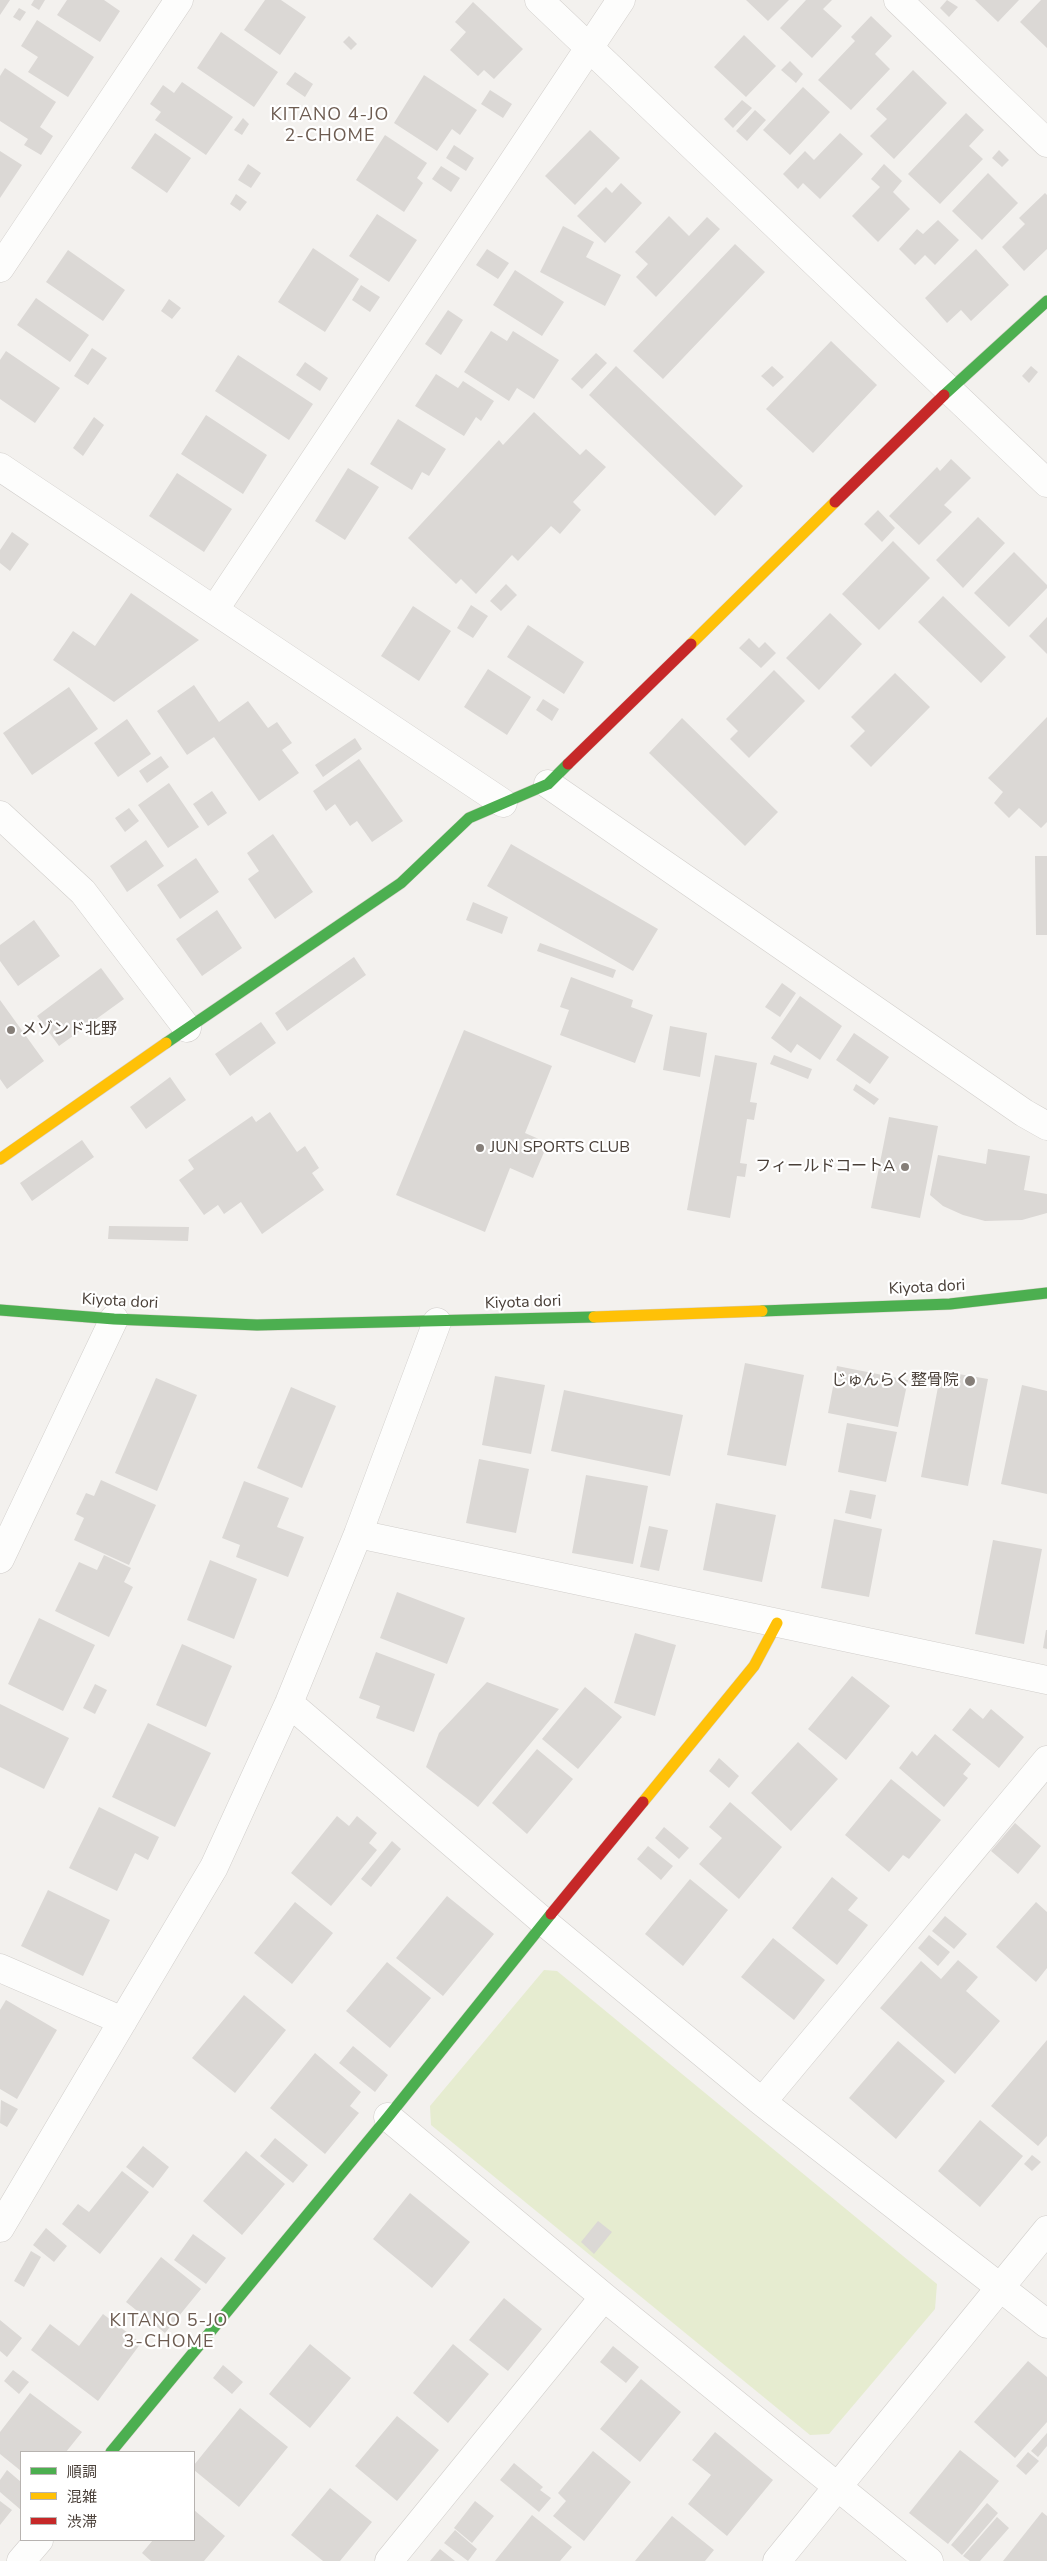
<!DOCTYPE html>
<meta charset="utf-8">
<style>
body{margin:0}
#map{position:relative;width:1047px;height:2561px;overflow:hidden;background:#f3f1ee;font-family:"Nunito Sans","Noto Sans JP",sans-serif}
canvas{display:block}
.legend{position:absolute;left:20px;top:2451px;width:175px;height:90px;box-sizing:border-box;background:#fff;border:1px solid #b7b3b0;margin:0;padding:6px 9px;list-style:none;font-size:15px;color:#4a4039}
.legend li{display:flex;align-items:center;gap:10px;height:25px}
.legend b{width:25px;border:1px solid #b7b3b0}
</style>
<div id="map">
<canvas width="1047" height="2561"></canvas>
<ul class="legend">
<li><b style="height:6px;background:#4caf50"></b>順調</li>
<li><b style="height:6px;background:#ffc107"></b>混雑</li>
<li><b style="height:6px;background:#c62828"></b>渋滞</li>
</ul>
</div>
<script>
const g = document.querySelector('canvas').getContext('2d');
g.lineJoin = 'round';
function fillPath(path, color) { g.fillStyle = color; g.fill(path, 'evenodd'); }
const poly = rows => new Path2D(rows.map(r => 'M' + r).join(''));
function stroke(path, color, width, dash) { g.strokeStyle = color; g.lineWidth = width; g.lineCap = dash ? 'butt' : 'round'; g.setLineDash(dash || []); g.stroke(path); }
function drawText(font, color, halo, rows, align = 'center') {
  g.font = font + ' "Nunito Sans","Noto Sans JP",sans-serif'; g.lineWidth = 4.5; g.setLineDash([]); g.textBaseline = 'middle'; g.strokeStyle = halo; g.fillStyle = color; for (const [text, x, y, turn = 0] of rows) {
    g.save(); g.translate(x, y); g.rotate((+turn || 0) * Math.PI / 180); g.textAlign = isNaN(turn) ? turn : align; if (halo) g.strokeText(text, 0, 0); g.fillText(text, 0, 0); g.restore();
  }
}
fillPath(poly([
 [544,1970,557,1971,937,2284,935,2309,829,2434,810,2435,431,2125,430,2106]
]), '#e6ecd0');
fillPath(poly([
 [0,0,10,0,0,15],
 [34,0,45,0,39,10,31,5],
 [67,0,104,0,120,11,100,42,57,15],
 [265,0,281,0,306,17,280,55,244,30],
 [746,0,789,0,768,21],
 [806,0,832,0,823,9,842,26,812,58,780,28],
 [947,0,958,7,949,17,940,8],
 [975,0,1019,0,998,22],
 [1041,0,1047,0,1047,48,1020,22],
 [473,2,523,49,494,79,484,70,478,76,450,50,466,32,455,22],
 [19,8,26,12,20,21,13,17],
 [871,16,892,36,875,54,890,69,851,110,818,80,855,41,851,37],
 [37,20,94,57,68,97,28,72,38,57,21,46],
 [221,32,278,72,254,107,197,68],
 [744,35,776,66,746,97,714,67],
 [349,36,357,44,351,50,343,42],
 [790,61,803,74,796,83,781,70],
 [5,68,56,102,40,127,53,136,41,155,24,145,28,139,0,121,0,76],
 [913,70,947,103,894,159,870,136,887,119,876,109],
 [295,72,313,84,305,97,286,84],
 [424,75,477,110,460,135,452,129,437,151,394,123],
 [182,82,233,117,206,155,155,120,161,112,150,104,163,85,174,93],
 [803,87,830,112,790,155,763,130],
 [490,90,512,104,503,118,481,104],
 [742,100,752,108,733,128,724,119],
 [755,110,766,120,747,141,736,131],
 [966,113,984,130,969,146,983,159,940,204,908,174],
 [243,118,249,124,242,135,234,130],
 [590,130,620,158,575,205,545,176],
 [155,133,191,158,167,193,131,168],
 [840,133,863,154,820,199,803,183,798,189,783,174,805,151,814,160],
 [385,135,427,163,417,178,423,183,404,212,356,180],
 [454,145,474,158,466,171,446,158],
 [999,150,1009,160,1002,167,992,158],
 [0,151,22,165,0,198],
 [248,164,261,173,251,188,238,180],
 [884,164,902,181,893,192,910,209,878,242,852,216,880,187,871,179],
 [441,166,460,178,451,192,432,179],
 [988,173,1018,203,982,240,952,211],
 [621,183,642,203,605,243,577,216,606,187,612,193],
 [1045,193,1047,195,1047,249,1024,271,1002,247,1025,224,1019,218],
 [236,194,247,202,240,211,230,204],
 [377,214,417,240,389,282,349,256],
 [669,216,689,236,707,217,720,229,656,297,636,277,648,264,635,252],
 [938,220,959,240,935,265,925,255,915,265,899,249,917,229,923,234],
 [563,226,594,242,586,257,621,275,605,306,540,272],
 [735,244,765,272,663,379,633,351],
 [313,248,359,279,325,332,278,302],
 [487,249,509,263,498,279,476,265],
 [976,249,1009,285,971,321,961,310,947,323,925,298],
 [68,250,125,290,103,321,46,282],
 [515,270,564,302,542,336,493,305],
 [361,285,380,297,370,312,352,300],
 [36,298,89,335,70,362,17,325],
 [169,299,181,308,172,319,161,311],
 [448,310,463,320,441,355,425,344],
 [491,331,507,341,513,331,559,360,534,399,517,388,509,401,464,372],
 [831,341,877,385,813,453,766,409],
 [92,348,107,358,88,385,74,376],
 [6,351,60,388,35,423,0,399,0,360],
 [596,353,607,363,582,389,571,379],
 [238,355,313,404,289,440,215,391],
 [305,362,328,378,320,391,296,375],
 [616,366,743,486,715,516,589,395],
 [772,366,784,377,773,387,761,376],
 [1031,366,1038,372,1029,383,1022,376],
 [436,374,458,388,463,381,494,401,481,421,476,417,464,436,415,406],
 [534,412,580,455,586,449,606,467,573,502,581,510,560,534,551,526,518,561,512,555,476,594,461,579,456,584,408,538,499,440,503,445],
 [206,415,267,455,243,494,181,454],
 [94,417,104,425,83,456,73,448],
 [398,419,446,449,429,476,422,472,412,490,370,464],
 [951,459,971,478,944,505,952,512,919,545,889,516,937,467,940,471],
 [348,468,379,487,345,540,315,521],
 [177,473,232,509,204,552,149,516],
 [878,510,895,528,882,542,864,524],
 [978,517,1005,543,963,588,936,560],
 [12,532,29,544,10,571,0,563,0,550],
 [893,541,930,578,879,630,842,594],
 [1014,552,1047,585,1047,588,1009,627,974,593],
 [506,584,517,595,501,611,490,601],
 [131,593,199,640,114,702,53,660,73,631,95,646],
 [943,596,1006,657,981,683,918,622],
 [471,605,488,616,473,638,457,628],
 [413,606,451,631,419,681,381,656],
 [830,613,862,644,819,690,786,658],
 [1047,617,1047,654,1029,636],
 [528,625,584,662,564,694,507,657],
 [749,638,759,648,765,642,776,653,761,668,739,648],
 [488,669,531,697,507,735,464,707],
 [774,670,805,701,749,758,730,739,738,731,726,719],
 [895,673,930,707,871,767,850,746,865,731,851,717],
 [194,685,219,722,248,701,268,728,277,722,292,743,282,750,299,773,259,801,214,737,187,755,157,711],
 [69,687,98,729,32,775,3,733],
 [543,699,559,709,552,721,536,710],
 [1047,717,1047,822,1041,828,1019,808,1009,818,994,803,1003,792,988,778],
 [682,718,778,812,745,846,649,753],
 [127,719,151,754,118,777,94,743],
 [355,738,362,749,323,777,315,765],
 [161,756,169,767,147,783,139,771],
 [359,759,403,821,372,842,357,821,350,826,335,804,326,811,313,791],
 [169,783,199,827,168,848,138,805],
 [212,791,227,813,208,826,193,804],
 [129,808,139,821,125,832,115,818],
 [273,834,313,892,275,919,248,879,259,871,247,853],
 [146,840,164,866,127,892,110,866],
 [511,844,658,929,633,971,487,886],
 [1035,856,1047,856,1047,935,1036,935],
 [196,858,219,892,180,919,157,885],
 [473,902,508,917,502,934,466,920],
 [217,910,242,948,202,976,176,939],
 [34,920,60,956,18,986,0,961,0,945],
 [540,943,616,970,613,978,537,951],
 [354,957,366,975,287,1031,275,1013],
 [101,968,124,999,59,1046,37,1016],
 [571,977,633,1000,631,1007,653,1015,635,1063,560,1035,569,1010,560,1007],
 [782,983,796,993,780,1017,765,1007],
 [800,996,842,1026,820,1060,797,1044,791,1053,771,1038],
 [0,1000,44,1061,7,1089,0,1079],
 [261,1022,276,1043,230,1076,215,1054],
 [670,1026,707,1033,700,1077,663,1070],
 [464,1030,552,1066,525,1133,548,1143,533,1178,510,1168,485,1232,396,1195],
 [854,1033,889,1057,870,1084,836,1060],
 [715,1055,757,1063,750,1102,757,1103,754,1120,747,1119,740,1163,747,1164,745,1177,737,1176,730,1218,687,1210],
 [774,1055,812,1069,808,1079,770,1064],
 [170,1077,186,1100,146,1129,130,1107],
 [856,1084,879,1099,874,1105,853,1090],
 [270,1112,297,1152,305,1146,319,1168,312,1173,324,1190,262,1234,241,1202,224,1214,218,1205,204,1215,179,1180,194,1169,188,1160,252,1116,256,1122],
 [889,1117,938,1126,920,1218,871,1208],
 [82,1140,94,1157,32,1201,20,1183],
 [988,1149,1030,1156,1024,1190,1047,1194,1047,1213,1022,1220,985,1221,963,1215,943,1206,930,1195,938,1155,986,1164],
 [109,1226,189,1227,188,1241,108,1239],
 [745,1363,804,1375,786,1466,727,1455],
 [837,1366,908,1380,898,1427,828,1413],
 [941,1371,988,1379,968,1486,921,1477],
 [495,1376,545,1385,531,1454,482,1445],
 [156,1378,197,1395,157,1491,115,1473],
 [1022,1385,1047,1391,1047,1494,1001,1484],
 [291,1387,336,1406,302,1488,257,1468],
 [564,1390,683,1415,670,1476,551,1451],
 [847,1423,897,1432,886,1482,838,1472],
 [479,1459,529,1469,516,1533,466,1523],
 [586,1475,648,1486,633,1564,572,1553],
 [101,1480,156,1505,129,1565,74,1540,84,1518,76,1514,86,1493,94,1496],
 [244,1481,289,1498,277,1527,304,1537,288,1577,236,1557,240,1545,222,1538],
 [850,1490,876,1495,871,1519,845,1513],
 [716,1503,776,1515,762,1582,703,1570],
 [834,1519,882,1529,869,1597,821,1588],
 [649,1526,668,1530,659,1571,640,1567],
 [993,1540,1042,1549,1024,1644,975,1634],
 [104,1555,131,1568,124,1582,133,1587,109,1637,55,1611,79,1562,97,1570],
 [210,1560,257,1579,234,1639,187,1620],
 [397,1592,465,1618,447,1664,380,1638],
 [39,1618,95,1645,63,1711,8,1684],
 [1046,1630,1047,1630,1047,1649,1043,1648],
 [635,1633,676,1645,655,1716,614,1703],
 [182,1644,232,1666,206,1727,156,1705],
 [376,1652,435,1674,414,1732,376,1718,380,1706,359,1698],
 [852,1676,890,1706,846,1760,808,1729],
 [487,1682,559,1709,478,1807,426,1767,439,1733],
 [95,1684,107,1690,95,1714,83,1708],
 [585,1687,622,1717,578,1769,542,1739],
 [0,1704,69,1738,44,1789,0,1767],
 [970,1708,983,1719,991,1709,1024,1737,999,1768,952,1730],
 [148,1723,211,1753,175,1827,112,1797],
 [935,1734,971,1764,963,1774,968,1778,944,1807,899,1768,912,1751,917,1756],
 [798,1742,838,1779,791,1831,751,1793],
 [537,1749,573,1779,527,1834,492,1803],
 [719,1758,739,1776,729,1788,709,1771],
 [891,1779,941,1820,909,1859,903,1855,889,1872,845,1835],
 [730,1802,782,1847,739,1899,699,1864,722,1838,709,1827],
 [99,1807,159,1837,148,1860,135,1853,117,1891,69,1868],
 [337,1816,349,1826,357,1816,377,1833,369,1843,377,1850,331,1906,291,1873],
 [1015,1823,1041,1846,1018,1874,991,1851],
 [664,1827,689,1848,679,1859,655,1838],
 [392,1841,401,1849,371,1887,361,1879],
 [648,1846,673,1866,661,1880,637,1859],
 [832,1877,858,1898,848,1910,868,1925,837,1965,792,1928],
 [690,1879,728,1910,683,1966,645,1934],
 [48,1890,110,1920,83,1976,21,1946],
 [447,1896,494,1934,443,1996,396,1958],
 [295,1902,333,1933,292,1984,254,1953],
 [1036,1902,1047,1912,1047,1968,1036,1982,996,1947],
 [945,1916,967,1934,954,1949,932,1931],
 [929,1935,950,1952,938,1966,918,1948],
 [773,1938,825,1980,794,2020,741,1977],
 [958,1960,978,1977,966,1991,1000,2021,955,2074,880,2008,921,1961,941,1979],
 [387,1962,431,1998,390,2048,346,2011],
 [244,1995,286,2030,235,2093,192,2058],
 [6,2000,57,2030,17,2099,0,2089,0,2010],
 [1047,2040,1047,2136,1038,2146,991,2106],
 [898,2041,945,2081,896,2139,849,2098],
 [353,2046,388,2075,375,2092,339,2063],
 [315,2053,361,2092,350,2106,359,2113,325,2154,270,2108],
 [1,2100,18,2109,7,2127,0,2123],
 [980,2120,1023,2156,980,2207,938,2171],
 [275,2138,308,2165,293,2183,260,2156],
 [143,2146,169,2167,153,2188,126,2167],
 [246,2151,285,2184,242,2235,203,2201],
 [1032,2155,1041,2162,1032,2171,1024,2164],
 [122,2171,149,2192,100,2254,62,2224,78,2204,89,2212],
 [410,2193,470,2242,432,2288,373,2239],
 [598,2221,612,2232,594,2254,581,2242],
 [46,2228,67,2246,54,2262,33,2245],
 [193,2234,226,2258,206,2284,174,2260],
 [31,2251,41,2257,24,2287,14,2281],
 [161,2257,201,2289,165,2333,126,2302],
 [504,2298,542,2329,508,2371,469,2340],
 [103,2314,141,2343,98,2401,31,2350,50,2324,79,2346],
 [0,2320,22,2338,7,2357,0,2351],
 [310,2344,351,2378,310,2428,269,2394],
 [453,2344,489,2374,448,2423,413,2393],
 [613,2346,639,2367,626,2383,600,2362],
 [1028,2361,1047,2377,1047,2422,1015,2458,974,2422],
 [223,2365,243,2382,232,2394,213,2378],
 [13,2370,29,2382,19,2394,4,2381],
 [641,2379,681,2412,640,2462,600,2429],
 [30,2393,82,2432,66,2452,21,2452,21,2471,0,2454,0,2432],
 [240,2408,288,2447,239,2507,194,2470,194,2465],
 [397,2416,439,2450,397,2501,355,2466],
 [715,2432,773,2480,727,2536,688,2504,711,2475,692,2460],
 [1047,2433,1047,2446,1038,2457,1031,2451],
 [960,2450,999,2481,948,2544,909,2513],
 [593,2451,631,2482,584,2541,553,2516,566,2501,558,2493],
 [1028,2452,1039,2461,1026,2475,1016,2466],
 [514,2463,543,2487,540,2490,551,2498,539,2512,500,2480],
 [7,2470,21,2482,21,2510,0,2492,0,2480],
 [330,2488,372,2522,340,2561,323,2561,291,2535],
 [0,2501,12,2510,0,2525],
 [475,2501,494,2516,472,2543,454,2528],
 [987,2503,998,2513,962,2555,951,2545],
 [194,2510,225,2536,204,2561,151,2561,142,2553,153,2540,194,2540],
 [1042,2512,1047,2516,1047,2561,1003,2561],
 [532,2515,572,2547,560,2561,495,2561],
 [672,2516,714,2550,705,2561,635,2561],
 [997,2517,1009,2528,980,2561,970,2561,963,2556],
 [455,2530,477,2549,468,2561,444,2543],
 [440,2549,455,2561,430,2561]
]), '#dbd8d5');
const street = poly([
 [539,0,1047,483],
 [898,0,1047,143],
 [0,268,179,0],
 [0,467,503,803],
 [215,609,621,0],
 [548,784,1024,1113,1047,1126],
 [0,815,83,892,187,1028],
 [358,1534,1047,1680],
 [0,1559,114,1319],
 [289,1703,544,1922,762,2102,1047,2324],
 [0,1968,123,2021],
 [762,2102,1047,1760],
 [388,2117,604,2297,929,2561],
 [0,2228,214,1867,289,1703,358,1534,437,1322],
 [21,2561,39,2540],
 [389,2561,604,2297],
 [777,2561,1047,2230]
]);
const fast = poly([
 [944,395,1047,301],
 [166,1043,401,883,469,818,548,784,568,764],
 [0,1310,114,1319,257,1325,594,1317],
 [762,1311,950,1304,1047,1293],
 [111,2452,388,2117,551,1914]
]);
const slow = poly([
 [691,644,835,502],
 [0,1159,166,1043],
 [594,1317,762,1311],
 [643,1802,754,1666,777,1623]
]);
const jam = poly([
 [835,502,944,395],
 [568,764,691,644],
 [551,1914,643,1802]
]);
stroke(street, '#d1cecb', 29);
stroke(fast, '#d4cec6', 12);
stroke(slow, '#d4cec6', 12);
stroke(jam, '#d4cec6', 12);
stroke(street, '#fdfdfc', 28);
stroke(fast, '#4caf50', 11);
stroke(slow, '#ffc107', 11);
stroke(jam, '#c62828', 11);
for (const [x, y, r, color] of [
 [11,1030,5,"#857e78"],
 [480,1148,5,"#857e78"],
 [905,1167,5,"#857e78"],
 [970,1381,6,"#857e78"]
]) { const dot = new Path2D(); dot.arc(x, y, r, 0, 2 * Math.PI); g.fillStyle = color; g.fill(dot); stroke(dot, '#fff', 2); }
drawText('16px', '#4a4039', '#fff', [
 ["メゾンド北野",21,1030],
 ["JUN SPORTS CLUB",490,1148],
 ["フィールドコートA",895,1167,"right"],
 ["じゅんらく整骨院",959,1381,"right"]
], 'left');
drawText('16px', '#4a4039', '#fff', [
 ["Kiyota dori",927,1288,-3],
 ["Kiyota dori",120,1302,3],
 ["Kiyota dori",523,1303,-2]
]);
g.letterSpacing = '1px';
drawText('18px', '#6d5c51', '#fff', [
 ["KITANO 4-JO",330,116],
 ["2-CHOME",330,137],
 ["KITANO 5-JO",169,2322],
 ["3-CHOME",169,2343]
]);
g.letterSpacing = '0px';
</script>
